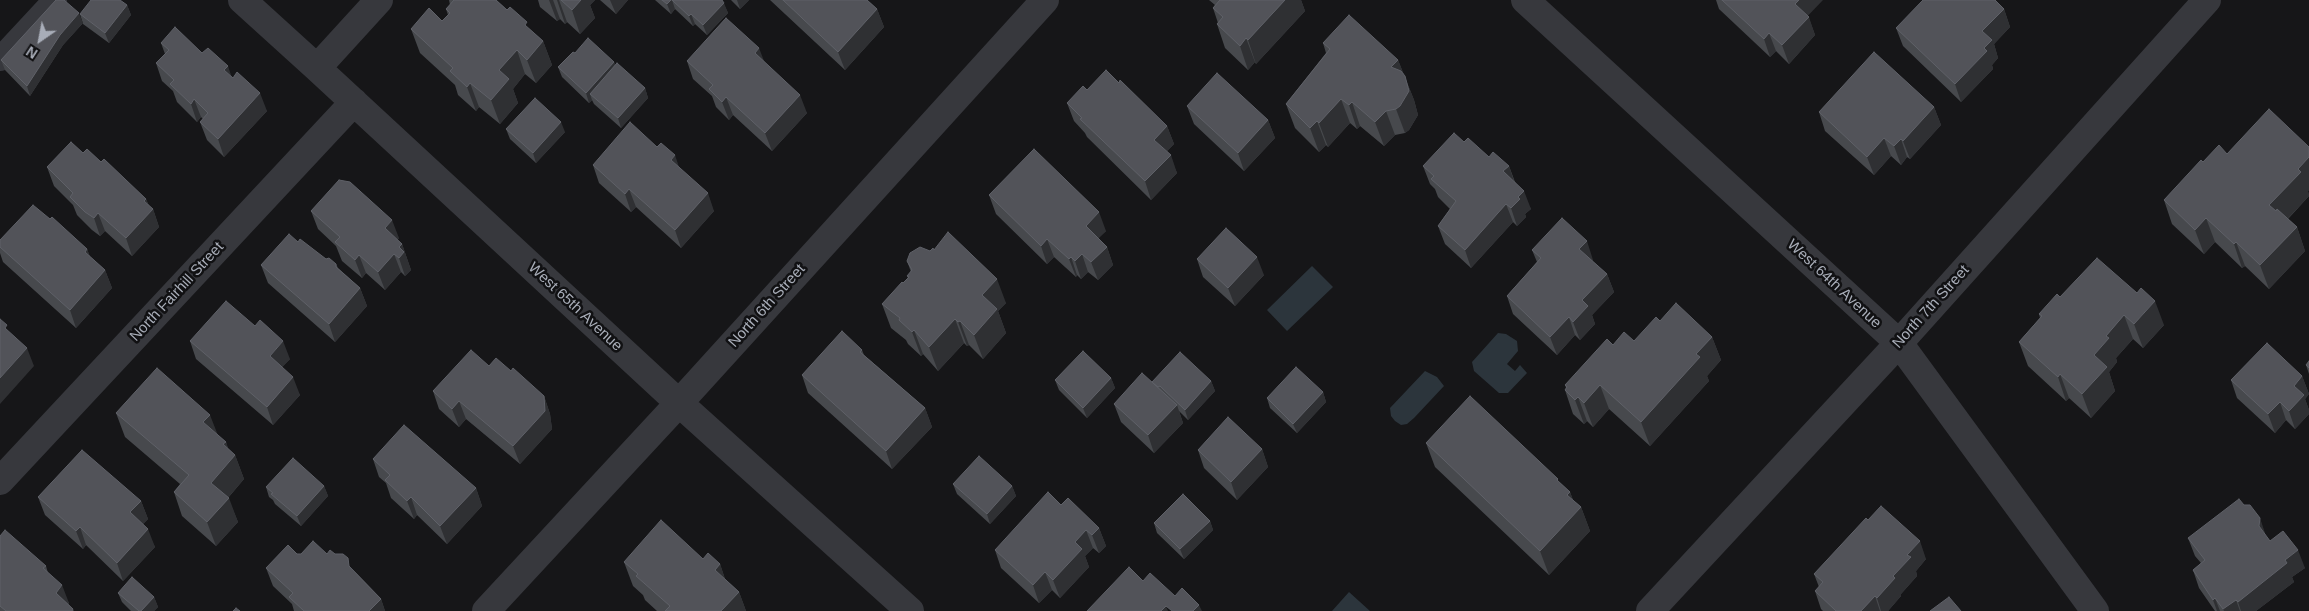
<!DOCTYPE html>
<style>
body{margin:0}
#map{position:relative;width:2309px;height:611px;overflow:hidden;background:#161618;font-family:Arial,sans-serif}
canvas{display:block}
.north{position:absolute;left:15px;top:15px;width:50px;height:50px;-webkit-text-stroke:4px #111113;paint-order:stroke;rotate:213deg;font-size:14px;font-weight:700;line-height:20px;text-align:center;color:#a8adb8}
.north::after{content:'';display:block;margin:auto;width:18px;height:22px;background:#a8adb8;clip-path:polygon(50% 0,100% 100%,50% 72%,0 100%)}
</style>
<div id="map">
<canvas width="2309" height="611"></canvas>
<div class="north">N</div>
</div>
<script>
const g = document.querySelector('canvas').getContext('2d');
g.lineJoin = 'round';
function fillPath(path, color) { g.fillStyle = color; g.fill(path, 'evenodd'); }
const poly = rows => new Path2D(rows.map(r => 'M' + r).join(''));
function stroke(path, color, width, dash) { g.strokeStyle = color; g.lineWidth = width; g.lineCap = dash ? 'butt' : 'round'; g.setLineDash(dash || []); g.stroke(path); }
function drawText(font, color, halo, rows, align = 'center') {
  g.font = font + ' Arial,sans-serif'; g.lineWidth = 5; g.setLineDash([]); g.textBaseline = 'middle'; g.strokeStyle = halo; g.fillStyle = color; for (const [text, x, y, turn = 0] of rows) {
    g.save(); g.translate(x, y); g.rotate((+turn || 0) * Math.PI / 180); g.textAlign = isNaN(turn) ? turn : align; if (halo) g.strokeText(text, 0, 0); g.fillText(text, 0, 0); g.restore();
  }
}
fillPath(poly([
 [1312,266,1333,287,1287,331,1267,310],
 [1498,333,1506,334,1517,341,1518,351,1507,364,1515,371,1520,365,1527,373,1508,393,1499,393,1474,371,1472,362],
 [1425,371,1437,377,1444,386,1414,418,1407,424,1401,425,1395,421,1391,416,1390,408],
 [1349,592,1370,611,1332,611]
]), '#2c353c');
stroke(poly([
 [0,59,55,0]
]), '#37383d', 24);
stroke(poly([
 [242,0,317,68,679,403,910,611],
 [1525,0,1899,343,2095,611],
 [317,68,379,0],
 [0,481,354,102],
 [486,611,679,403,1045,0],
 [1650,611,1899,343,2207,0]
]), '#37383d', 28);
fillPath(poly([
 [449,0,496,0,543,41,552,65,536,83,525,74,513,89,518,103,500,124,479,107,476,111,458,95,455,85,420,53,411,29,442,21,448,15,446,9,450,5],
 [538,0,595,0,590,5,595,18,580,34,567,22,565,24,560,19,557,21,540,7],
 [600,0,628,0,616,14],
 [655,0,722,0,728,13,707,35,695,24,693,26,675,9,671,14],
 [731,0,749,0,740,9],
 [770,0,867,0,877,9,884,27,845,70],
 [1209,0,1301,0,1305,11,1256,64,1255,62,1248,70,1225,48,1217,24,1218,23,1213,8,1215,5],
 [1716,0,1722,0,1808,16,1815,35,1789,64,1776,51,1770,57,1719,9],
 [127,5,131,15,109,43,83,24,80,14],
 [2004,9,2010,27,1994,44,1998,58,1992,65,1993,69,1961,102,1903,46,1896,28],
 [83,23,63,45,30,96,5,70,1,60],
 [161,43,202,53,232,77,267,111,224,157,207,140,200,122,203,119,201,117,197,122,177,102,173,91,162,81,156,63,165,54],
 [1323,43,1398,60,1414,100,1418,115,1409,130,1405,133,1395,135,1384,146,1360,126,1357,129,1350,123,1328,147,1326,145,1319,152,1295,128,1286,104,1326,53],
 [575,53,614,62,615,65,645,88,648,98,621,128,594,104,592,100,589,103,562,77,558,67],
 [687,61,763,61,807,113,772,151,733,115,729,120,716,107,712,96,693,79],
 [1119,83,1167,126,1174,144,1167,151,1177,173,1151,200,1087,137,1085,133,1074,121,1067,103,1087,90],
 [1187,106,1268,120,1275,138,1244,171,1194,124],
 [1934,107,1941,125,1910,159,1907,157,1901,165,1891,156,1874,175,1825,131,1819,112],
 [506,129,565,132,536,163,510,139],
 [1464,142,1489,157,1509,166,1515,182,1531,209,1525,214,1526,217,1517,226,1513,222,1471,268,1445,244,1438,226,1450,209,1438,197,1435,189,1430,184,1423,166],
 [2309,147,2309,190,2308,191,2309,196,2288,219,2297,227,2305,251,2269,289,2245,266,2242,268,2215,242,2204,254,2172,224,2164,200,2203,162,2227,154],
 [83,153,101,162,146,199,149,206,153,209,159,227,132,256,105,231,100,236,92,230,77,215,73,205,54,186,47,167],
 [593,165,679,167,714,211,681,248,636,207,631,212,599,183],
 [989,195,1106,231,1098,238,1107,247,1113,265,1098,280,1088,272,1081,279,1077,275,1076,277,1054,257,1047,264,996,214],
 [311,211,399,238,397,240,402,244,411,270,405,276,401,272,385,290,366,273,362,278,342,261,336,246,318,229],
 [50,219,87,249,90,257,105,270,112,288,76,328,3,262,0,253,0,240],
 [298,242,326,259,336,264,338,268,360,288,367,306,335,342,268,283,261,265],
 [934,250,1006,303,998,311,1006,333,983,359,969,345,967,346,964,343,938,371,923,354,921,356,908,344,906,340,891,328,882,304,908,278,907,276,911,272,907,261],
 [1532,250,1593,260,1592,261,1607,274,1614,292,1592,315,1595,324,1580,340,1575,335,1557,355,1513,314,1507,296,1537,262],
 [1197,259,1264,275,1235,306,1203,277],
 [2060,297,2164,325,2143,348,2133,339,2116,358,2117,362,2109,372,2115,391,2091,418,2069,398,2066,401,2028,366,2019,342,2040,318,2039,314],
 [1660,321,1712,337,1721,360,1707,376,1709,381,1650,446,1609,409,1593,427,1587,421,1584,424,1573,414,1565,390,1566,388,1565,385,1613,345,1634,341],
 [190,341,290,359,282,367,300,395,273,425,196,359],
 [862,350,864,355,925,408,932,427,892,469,808,393,802,375],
 [2309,361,2309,374,2306,365],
 [489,366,511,371,544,396,550,414,552,429,520,464,466,419,459,427,439,409,433,391],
 [2302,376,2309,394,2305,399,2309,410,2309,414,2295,429,2286,420,2275,433,2237,398,2231,380],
 [1111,378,1115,388,1087,418,1059,390,1055,380],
 [1211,381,1215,391,1188,420,1179,411,1183,423,1154,453,1121,422,1114,404,1152,382],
 [1323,392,1326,402,1297,433,1270,408,1267,398],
 [116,413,217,435,226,442,228,449,235,455,244,479,228,498,238,522,216,546,182,516,174,492,180,484,125,437],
 [1426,443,1560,483,1570,492,1573,500,1581,507,1590,531,1549,575,1435,467],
 [1262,449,1268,467,1237,500,1204,468,1198,450],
 [373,459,476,488,482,506,447,544,417,515,414,519,391,498,386,483,379,477],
 [953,484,1012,486,1016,496,990,524,957,494],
 [324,486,328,496,301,526,275,504,273,500,269,497,266,487],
 [38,497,141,501,148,519,143,524,155,547,123,581,86,545,83,549,45,515],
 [1061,505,1099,528,1106,546,1099,553,1093,548,1085,556,1089,567,1060,598,1052,590,1039,603,1001,568,995,550],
 [1868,520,1926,559,1916,571,1917,576,1901,594,1901,596,1888,611,1823,611,1821,609,1815,591,1819,587,1814,574],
 [1210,521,1213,530,1184,559,1157,533,1154,523],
 [0,536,46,566,48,573,69,603,68,604,74,611,0,611],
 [2266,536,2270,541,2305,568,2292,577,2294,582,2256,611,2215,611,2199,588,2193,570,2201,563,2195,556,2188,538],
 [297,554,352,569,381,599,385,611,294,611,292,604,273,586,266,568],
 [703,559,720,564,725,579,739,592,746,611,657,611,645,600,643,595,633,586,624,562],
 [118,593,154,597,158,607,154,611,131,611,122,602]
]), '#47494d');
fillPath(poly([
 [549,0,553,0,560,19,557,21],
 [557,0,559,0,567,22,565,24],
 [581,0,595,0,590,5,595,18,580,34,572,10],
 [610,0,628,0,616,14],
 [671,0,672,0,675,9,671,14,667,4],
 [737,0,749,0,740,9],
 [1285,0,1301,0,1305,11,1256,64,1248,40],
 [1799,0,1823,0,1802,22,1795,4],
 [724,3,728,13,707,35,703,25],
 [127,5,131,15,109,43,105,33],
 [877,9,884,27,845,70,838,52],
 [2004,9,2010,27,1994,44,1998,58,1992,65,1993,69,1961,102,1955,84,1984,48,1982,31],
 [79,13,83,23,63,45,30,96,27,86,60,35],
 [691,14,695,24,693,26,689,16],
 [1809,17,1815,35,1789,64,1782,45],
 [1769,33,1776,51,1770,57,1764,39],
 [1246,38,1255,62,1248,70,1240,46],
 [543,41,552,65,536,83,527,60],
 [759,48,766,66,755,53],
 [517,50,525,74,513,89,518,103,500,124,491,100,499,70],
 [1398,60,1414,100,1418,115,1409,130,1405,133,1396,109,1391,67],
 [614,62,618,72,590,94,592,100,589,103,586,93],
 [228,66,234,84,224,70],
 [470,83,479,107,476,111,467,87],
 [645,88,648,98,621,128,618,118],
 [260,93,267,111,224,157,218,139],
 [800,95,807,113,772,151,765,133],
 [726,97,733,115,729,120,722,102],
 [194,99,201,117,197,122,191,104],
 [1341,99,1350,123,1328,147,1319,123],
 [1352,102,1360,126,1357,129,1349,105],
 [1934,107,1941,125,1910,159,1903,141],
 [1386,111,1395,135,1384,146,1375,122],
 [1268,120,1275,138,1244,171,1238,153],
 [1317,121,1326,145,1319,152,1310,128],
 [561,122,565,132,536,163,533,153],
 [1167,126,1174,144,1161,158,1154,140],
 [1884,138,1891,156,1874,175,1867,157],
 [1901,139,1907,157,1901,165,1894,146],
 [675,155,681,173,671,160],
 [1171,155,1177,173,1151,200,1145,181],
 [2309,157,2309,190,2308,191,2309,196,2278,229,2269,205,2298,169],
 [1509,166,1515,184,1503,171],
 [629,189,636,207,631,212,625,194],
 [1524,191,1531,209,1525,214,1526,217,1517,226,1511,208,1518,197],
 [708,193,714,211,681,248,675,230],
 [146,199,151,211,153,209,159,227,132,256,126,238,144,201],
 [1506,204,1513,222,1471,268,1465,250],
 [1099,212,1106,231,1093,244,1086,226],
 [98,213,105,231,100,236,94,218],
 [2206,218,2215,242,2204,254,2195,230],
 [392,220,399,238,391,246,385,228],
 [2297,227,2305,251,2269,289,2260,265],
 [1047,239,1054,257,1047,264,1041,246],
 [1587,241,1593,260,1586,267,1579,249],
 [2236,242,2245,266,2242,268,2234,244],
 [402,244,411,270,405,276,399,258,399,247],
 [1107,247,1113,265,1098,280,1091,262],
 [87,249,94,267,85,252],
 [394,254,401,272,385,290,378,272],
 [1082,254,1088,272,1081,279,1075,261],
 [359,255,366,273,362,278,355,260],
 [1071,257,1077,275,1076,277,1069,259],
 [1257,257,1264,275,1235,306,1228,288],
 [105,270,112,288,76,328,70,310],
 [1607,274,1614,292,1592,315,1595,324,1580,340,1573,322,1582,300],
 [997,279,1006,303,998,311,1006,333,983,359,974,335,982,295],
 [360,288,367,306,335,342,329,324],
 [2155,301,2164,325,2143,348,2134,324],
 [2124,315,2133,339,2116,358,2117,362,2109,372,2115,391,2091,418,2082,394,2094,355,2106,336],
 [1569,317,1575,335,1557,355,1550,337],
 [955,319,964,343,938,371,929,347],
 [960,321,969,345,967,346,958,322],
 [914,330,923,354,921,356,912,332],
 [1712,337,1721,360,1707,376,1709,381,1650,446,1641,422,1696,354],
 [283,341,290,359,276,374,270,356],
 [27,348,34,366,0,404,0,378],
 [2060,374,2069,398,2066,401,2058,377],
 [2302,376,2309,394,2305,399,2309,410,2309,414,2295,429,2289,411,2294,386],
 [293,377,300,395,273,425,267,407],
 [1111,378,1115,388,1087,418,1083,408],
 [1211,381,1215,391,1188,420,1185,410],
 [1600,385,1609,409,1593,427,1584,403],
 [1323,392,1326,402,1297,433,1293,424],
 [544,396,550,414,552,429,520,464,513,446],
 [1578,397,1587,421,1584,424,1575,400],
 [459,401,466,419,459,427,452,409],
 [2280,402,2286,420,2275,433,2268,414],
 [1177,405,1183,423,1154,453,1148,435],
 [925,408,932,427,892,469,886,451],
 [210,415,219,438,203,422],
 [226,442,232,459,235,455,244,479,220,507,211,483,223,444],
 [1262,449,1268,467,1237,500,1231,482],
 [324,486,328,496,301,526,297,516],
 [1012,486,1016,496,990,524,987,514],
 [476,488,482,506,447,544,440,526],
 [1570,492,1577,511,1581,507,1590,531,1549,575,1540,551,1567,495],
 [411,497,417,515,414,519,407,501],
 [229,498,238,522,216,546,207,522],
 [141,501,148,519,137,530,130,512],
 [2260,518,2266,536,2259,526],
 [1210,521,1213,530,1184,559,1180,549],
 [80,527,86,545,83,549,76,531],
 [1099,528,1106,546,1099,553,1092,535],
 [148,529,155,547,123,581,117,563],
 [1086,530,1093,548,1085,556,1089,567,1060,598,1053,580,1075,542],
 [1920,541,1926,559,1916,571,1917,576,1901,594,1901,596,1888,611,1881,611,1877,598,1893,576,1907,555],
 [2298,550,2305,568,2292,577,2294,582,2256,611,2241,611,2238,602,2285,560],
 [720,564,728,588,715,570],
 [1045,572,1052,590,1039,603,1033,585],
 [62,585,69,603,63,611,56,593],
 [739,592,746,611,721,611],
 [1875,596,1880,611,1861,611],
 [154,597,158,607,154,611,141,611],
 [2215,598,2220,611,2217,611,2213,600],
 [381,599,385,611,369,611],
 [2236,600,2240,611,2224,611,2223,609],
 [1199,605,1202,611,1193,611],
 [1166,606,1168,611,1161,611]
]), '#2f3033');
const building = poly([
 [56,0,64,0,79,13,60,35,27,86,1,60,56,0],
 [91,0,120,0,127,5,105,33,80,14,91,0],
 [454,0,496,0,507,10,510,7,527,22,525,25,543,41,527,60,517,50,499,70,509,79,491,100,470,83,467,87,450,71,453,68,411,29,429,8,442,21,450,13,446,9,454,0],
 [561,0,581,0,572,10,561,0],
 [662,0,671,0,667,4,662,0],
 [672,0,722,0,724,3,703,25,691,14,689,16,672,0],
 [783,0,867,0,877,9,838,52,783,0],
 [1220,0,1285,0,1248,40,1246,38,1240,46,1217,24,1223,17,1213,8,1220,0],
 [1722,0,1799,0,1795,4,1809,17,1782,45,1769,33,1764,39,1722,0],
 [1923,0,1995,0,2004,9,1982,31,1992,40,1984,48,1987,51,1955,84,1896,28,1923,0],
 [1349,15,1398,60,1391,67,1401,71,1405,76,1409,91,1400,106,1396,109,1386,111,1375,122,1352,102,1349,105,1341,99,1319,123,1317,121,1310,128,1286,104,1330,49,1323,43,1349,15],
 [726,18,759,48,755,53,800,95,765,133,726,97,722,102,709,89,713,85,687,61,726,18],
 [175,27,202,53,208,48,228,66,224,70,233,78,237,72,260,93,218,139,200,122,208,113,194,99,191,104,170,84,174,80,156,63,169,50,161,43,175,27],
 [588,38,614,62,586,93,558,67,573,52,575,53,588,38],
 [1874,52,1934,107,1903,141,1901,139,1894,146,1884,138,1867,157,1819,112,1874,52],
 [617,63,645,88,618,118,590,94,617,63],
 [1106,70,1119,83,1120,80,1167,126,1154,140,1171,155,1145,181,1080,119,1082,118,1067,103,1083,86,1087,90,1106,70],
 [1217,73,1268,120,1238,153,1187,106,1217,73],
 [535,98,561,122,533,153,506,129,535,98],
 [2269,109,2309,147,2309,157,2298,169,2301,172,2269,205,2276,211,2277,209,2297,227,2260,265,2236,242,2234,244,2206,218,2195,230,2164,200,2201,160,2203,162,2219,145,2227,154,2269,109],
 [630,122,657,147,661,143,675,155,671,160,708,193,675,230,629,189,625,194,593,165,630,122],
 [1454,133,1464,142,1468,138,1489,157,1493,152,1509,166,1503,171,1524,191,1518,197,1520,199,1511,208,1506,204,1465,250,1438,226,1456,201,1431,179,1434,176,1423,166,1454,133],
 [71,142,83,153,87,149,101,162,104,159,146,199,144,201,153,209,126,238,98,213,94,218,85,212,70,197,73,193,47,167,71,142],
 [1034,149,1099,212,1086,226,1107,247,1091,262,1082,254,1075,261,1071,257,1069,259,1047,239,1041,246,989,195,1034,149],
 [339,180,350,182,392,220,385,228,402,244,399,247,404,252,399,258,394,254,378,272,359,255,355,260,335,242,340,237,311,211,339,180],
 [33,205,50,219,52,217,87,249,85,252,105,270,70,310,0,247,0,240,33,205],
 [1562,218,1587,241,1579,249,1607,274,1582,300,1588,306,1573,322,1569,317,1550,337,1507,296,1541,258,1532,250,1562,218],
 [1226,228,1257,257,1228,288,1197,259,1226,228],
 [948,232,997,279,982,295,997,309,974,335,960,321,958,322,955,319,929,347,914,330,912,332,899,320,900,318,882,304,902,282,903,283,909,277,907,276,912,270,907,261,910,253,920,247,930,251,933,248,934,250,948,232],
 [289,234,298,242,300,239,326,259,329,258,336,264,336,267,360,288,329,324,261,265,289,234],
 [2097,258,2137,293,2141,288,2155,301,2134,324,2124,315,2106,336,2109,338,2094,355,2107,367,2082,394,2060,374,2058,377,2019,342,2042,316,2039,314,2057,294,2060,297,2097,258],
 [226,301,255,326,260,320,283,341,270,356,293,377,267,407,190,341,226,301],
 [1676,303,1712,337,1696,354,1700,357,1641,422,1600,385,1584,403,1578,397,1575,400,1565,390,1567,387,1565,385,1607,339,1613,345,1624,332,1634,341,1656,317,1660,321,1676,303],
 [0,319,7,325,5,328,27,348,0,378,0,319],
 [842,331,862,350,860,352,925,408,886,451,802,375,842,331],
 [2267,343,2302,376,2294,386,2304,395,2289,411,2280,402,2268,414,2231,380,2267,343],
 [471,350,489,366,496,358,511,371,513,368,544,396,545,411,513,446,459,401,452,409,433,391,471,350],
 [1083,351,1111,378,1083,408,1055,380,1083,351],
 [1180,352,1211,381,1185,410,1160,386,1158,387,1152,382,1180,352],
 [2309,361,2309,368,2306,365,2309,361],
 [1296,367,1323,392,1293,424,1267,398,1296,367],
 [157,368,210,415,203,422,226,442,223,444,235,455,211,483,229,498,207,522,174,492,189,475,116,413,157,368],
 [1142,373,1177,405,1148,435,1114,404,1142,373],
 [1470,396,1558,479,1557,480,1570,492,1567,495,1581,507,1540,551,1426,443,1470,396],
 [1228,417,1262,449,1231,482,1198,450,1228,417],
 [404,425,476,488,440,526,411,497,407,501,385,480,390,475,373,459,404,425],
 [82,450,141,501,130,512,148,529,117,563,80,527,76,531,38,497,82,450],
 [979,456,1012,486,987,514,953,484,979,456],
 [293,458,324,486,297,516,271,494,273,493,266,487,293,458],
 [1048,492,1061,505,1068,498,1099,528,1092,535,1086,530,1075,542,1082,549,1053,580,1045,572,1033,585,995,550,1048,492],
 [1183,494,1210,521,1180,549,1154,523,1183,494],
 [2239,499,2244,505,2250,505,2260,518,2259,526,2270,541,2283,531,2298,550,2285,560,2287,563,2238,602,2236,600,2223,609,2215,598,2213,600,2193,570,2205,560,2188,538,2239,499],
 [1881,506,1920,541,1907,555,1911,557,1893,576,1895,578,1877,598,1875,596,1861,611,1836,611,1815,591,1823,582,1814,574,1866,518,1868,520,1881,506],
 [661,520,703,559,708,553,720,564,715,570,739,592,721,611,665,611,670,606,636,576,638,574,624,562,661,520],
 [5,530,46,566,43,568,62,585,56,593,73,609,72,611,6,611,0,606,0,536,5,530],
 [313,541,327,554,330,550,335,554,343,554,348,558,349,566,381,599,369,611,304,611,289,597,293,593,266,568,288,545,297,554,301,554,313,541],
 [1129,567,1143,581,1150,573,1175,596,1182,588,1199,605,1193,611,1172,611,1166,606,1161,611,1087,611,1129,567],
 [132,577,154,597,141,611,139,611,118,593,132,577],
 [1949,597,1961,611,1930,611,1949,597],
 [236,608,240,611,233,611,236,608]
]);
fillPath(building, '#525359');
stroke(building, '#5f6168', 1);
drawText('15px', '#a8adb8', '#111113', [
 ["West 64th Avenue",1834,284,43],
 ["North Fairhill Street",177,292,-47],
 ["North 6th Street",767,306,-48],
 ["West 65th Avenue",575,307,43],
 ["North 7th Street",1931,307,-48]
]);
</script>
